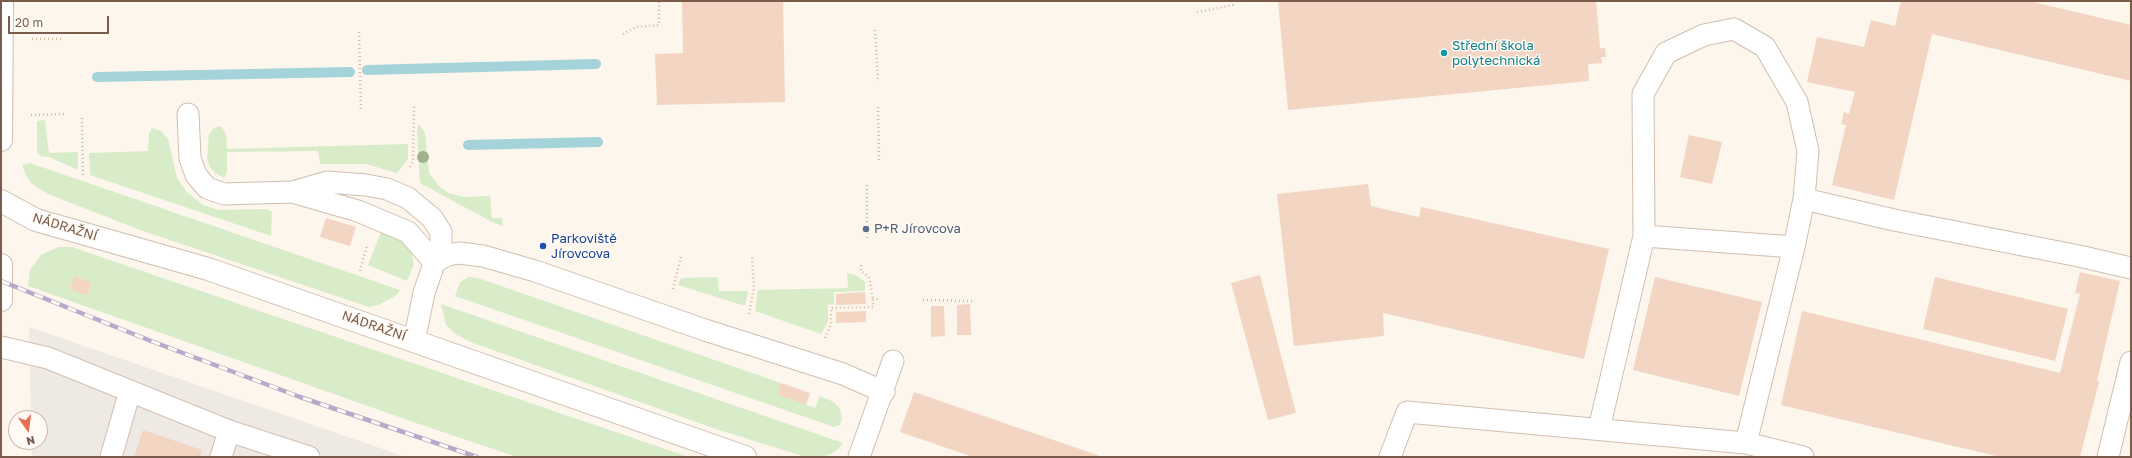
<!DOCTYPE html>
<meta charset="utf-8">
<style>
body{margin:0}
#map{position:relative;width:2132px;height:458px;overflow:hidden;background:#fdf6ec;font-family:"Golos Text",sans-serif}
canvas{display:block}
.frame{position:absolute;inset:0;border:2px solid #7a5c4d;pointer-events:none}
.north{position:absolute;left:8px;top:410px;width:40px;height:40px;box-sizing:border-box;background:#fffaf3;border:1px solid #cabbb1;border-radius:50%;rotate:166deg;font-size:11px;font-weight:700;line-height:16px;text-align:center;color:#7a5c4d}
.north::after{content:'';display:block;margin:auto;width:14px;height:18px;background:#e76f51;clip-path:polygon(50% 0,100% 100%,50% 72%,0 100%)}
.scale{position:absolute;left:8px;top:16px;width:101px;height:18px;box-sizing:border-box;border:2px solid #7a5c4d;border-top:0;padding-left:5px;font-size:12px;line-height:14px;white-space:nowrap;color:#7a5c4d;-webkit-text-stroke:3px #fffaf3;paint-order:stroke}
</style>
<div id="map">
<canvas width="2132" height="458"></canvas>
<div class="frame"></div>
<div class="north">N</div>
<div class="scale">20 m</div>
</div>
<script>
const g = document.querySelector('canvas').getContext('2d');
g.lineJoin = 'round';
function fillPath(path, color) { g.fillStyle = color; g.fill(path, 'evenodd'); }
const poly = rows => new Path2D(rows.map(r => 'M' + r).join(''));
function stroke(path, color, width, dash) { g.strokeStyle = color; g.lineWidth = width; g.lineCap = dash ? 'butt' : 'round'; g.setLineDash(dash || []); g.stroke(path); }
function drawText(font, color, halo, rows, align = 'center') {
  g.font = font + ' "Golos Text",sans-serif'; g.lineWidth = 3; g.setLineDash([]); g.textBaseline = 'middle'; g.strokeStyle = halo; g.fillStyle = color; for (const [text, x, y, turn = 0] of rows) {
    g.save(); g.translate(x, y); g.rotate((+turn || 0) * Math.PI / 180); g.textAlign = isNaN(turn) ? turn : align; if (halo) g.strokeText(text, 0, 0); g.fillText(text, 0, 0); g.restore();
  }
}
fillPath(poly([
 [29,327,406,457,32,457,31,442,40,442,40,418,31,418]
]), '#efe9e4');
fillPath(poly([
 [45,120,49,153,78,152,78,170,49,157,40,156,37,152,37,121],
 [419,124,425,133,429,173,439,186,448,193,465,197,490,196,492,218,502,218,503,226,492,222,420,183,417,130],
 [221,126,226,134,227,149,408,144,408,159,397,173,366,164,320,164,318,151,227,152,227,172,224,178,215,173,210,167,207,160,209,134,214,128],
 [152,128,161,131,168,139,177,178,187,192,203,205,219,210,267,209,272,212,271,236,90,175,89,153,148,151,149,134],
 [30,163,400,290,397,295,378,305,369,307,140,230,48,194,32,184,26,176,22,165],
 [382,230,404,241,412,254,414,264,407,281,368,265],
 [58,247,72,247,95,255,689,457,517,457,416,423,28,286,30,270,41,255],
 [74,276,92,283,87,296,69,289],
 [847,273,856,275,865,282,865,291,834,292,834,304,828,305,828,322,821,334,755,311,758,290,848,288],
 [469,277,478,278,781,383,778,394,815,408,820,396,834,402,840,409,842,419,840,425,834,427,455,296,460,282],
 [718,277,719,291,748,291,745,306,678,285,681,278],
 [441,304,843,443,838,449,831,454,821,457,806,457,716,429,473,343,455,334,446,325]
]), '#d8ecc9');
stroke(poly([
 [367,70,596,64],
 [97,77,350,72],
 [468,145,598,142]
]), '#a5d3da', 10);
fillPath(poly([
 [682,1,783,1,785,102,657,105,655,54,683,53],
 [1278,1,1596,1,1600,48,1605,48,1606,57,1601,57,1602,63,1575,65,1588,64,1589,81,1288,110],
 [1901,1,2029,1,2131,25,2131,81,1932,34,1894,200,1832,185,1846,125,1841,124,1844,112,1849,114,1855,92,1807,82,1817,37,1864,47,1871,20,1895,26],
 [1689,135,1722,142,1712,184,1680,177],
 [1368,184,1371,206,1419,217,1421,207,1609,249,1584,359,1383,313,1384,336,1294,346,1277,194],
 [326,218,356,227,350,246,320,237],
 [2080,272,2120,281,2097,381,2099,382,2080,457,2000,457,1781,405,1802,311,2060,373,2080,294,2075,293],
 [1260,275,1296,413,1268,420,1231,283],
 [74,276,92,283,87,296,69,289],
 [1655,277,1762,302,1739,396,1633,370],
 [1935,277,2068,309,2055,361,1923,329],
 [865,292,866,304,836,305,836,294],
 [970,304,971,335,957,335,957,305],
 [931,306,944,306,945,336,931,337],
 [866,311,866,322,836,323,836,312],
 [781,383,810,393,806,405,777,394],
 [914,392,1103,457,973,457,900,432],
 [143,430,202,450,200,457,134,457]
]), '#f3d5c3');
const service = poly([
 [1734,29,1765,47,1797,102,1808,151,1804,199,1794,247,1644,236,1643,94,1666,53,1704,35,1734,29],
 [188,114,190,158,196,175,207,188,224,194,292,192,327,182,366,185,387,189,408,198,432,218,441,232,441,243,424,293,414,341],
 [292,192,358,211,408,232,434,262],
 [1804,199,1894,220,2079,256,2131,268],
 [1794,247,1746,443,1803,457],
 [434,262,448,255,459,253,483,256,535,271,705,330,843,374,884,392],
 [1,347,48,358,229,431,309,457],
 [1599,429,1644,236],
 [111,457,130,391],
 [221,457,229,431],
 [859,457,893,361],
 [1390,457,1407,412,1746,443],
 [2108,457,2131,362]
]);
const minor = poly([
 [1,140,2,1],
 [1,201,36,220,208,269,745,457],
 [1,265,1,300]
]);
stroke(service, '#d1beb0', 23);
stroke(minor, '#d1beb0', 24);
stroke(poly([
 [1197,12,1233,5,1233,1],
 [875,30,878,82],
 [359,32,361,110],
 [623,34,636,27,659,25,659,1],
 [32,39,64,39],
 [878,107,879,161],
 [31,115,66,114],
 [82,118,83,178],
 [410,167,413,161,414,106],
 [867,185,867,238],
 [861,265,861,271,869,277,873,299],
 [360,271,367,245],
 [673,289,681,257],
 [923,300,974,301],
 [749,314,754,288,752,256],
 [825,338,831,324,831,308,873,307,873,300,878,299]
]), '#d9b8a5', 2.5, [1, 3]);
stroke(service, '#fff', 21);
stroke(minor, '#fff', 22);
const rail = poly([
 [1,281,151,341,300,397,477,457]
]);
stroke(rail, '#b9a8c9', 4.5);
stroke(rail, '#fffaf3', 3, [9]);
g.fillStyle = '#a0b28e';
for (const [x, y] of [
 [423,157]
]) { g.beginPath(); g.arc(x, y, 6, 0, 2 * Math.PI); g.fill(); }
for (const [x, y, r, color] of [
 [1444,53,4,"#0f9aa8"],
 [866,229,4,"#5c6f8a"],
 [543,246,4,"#1a4fb4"]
]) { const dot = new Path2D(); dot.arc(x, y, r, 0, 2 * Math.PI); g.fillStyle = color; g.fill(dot); stroke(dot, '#fffaf3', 1.5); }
drawText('13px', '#0d838f', '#fffaf3', [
 ["Střední škola",1452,46],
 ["polytechnická",1452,61]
], 'left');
drawText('13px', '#7a5c4d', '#fffaf3', [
 ["NÁDRAŽNÍ",65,227,17],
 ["NÁDRAŽNÍ",374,326,19]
]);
drawText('13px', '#4e5e75', '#fffaf3', [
 ["P+R Jírovcova",874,229]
], 'left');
drawText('13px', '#164399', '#fffaf3', [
 ["Parkoviště",551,239],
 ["Jírovcova",551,254]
], 'left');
</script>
